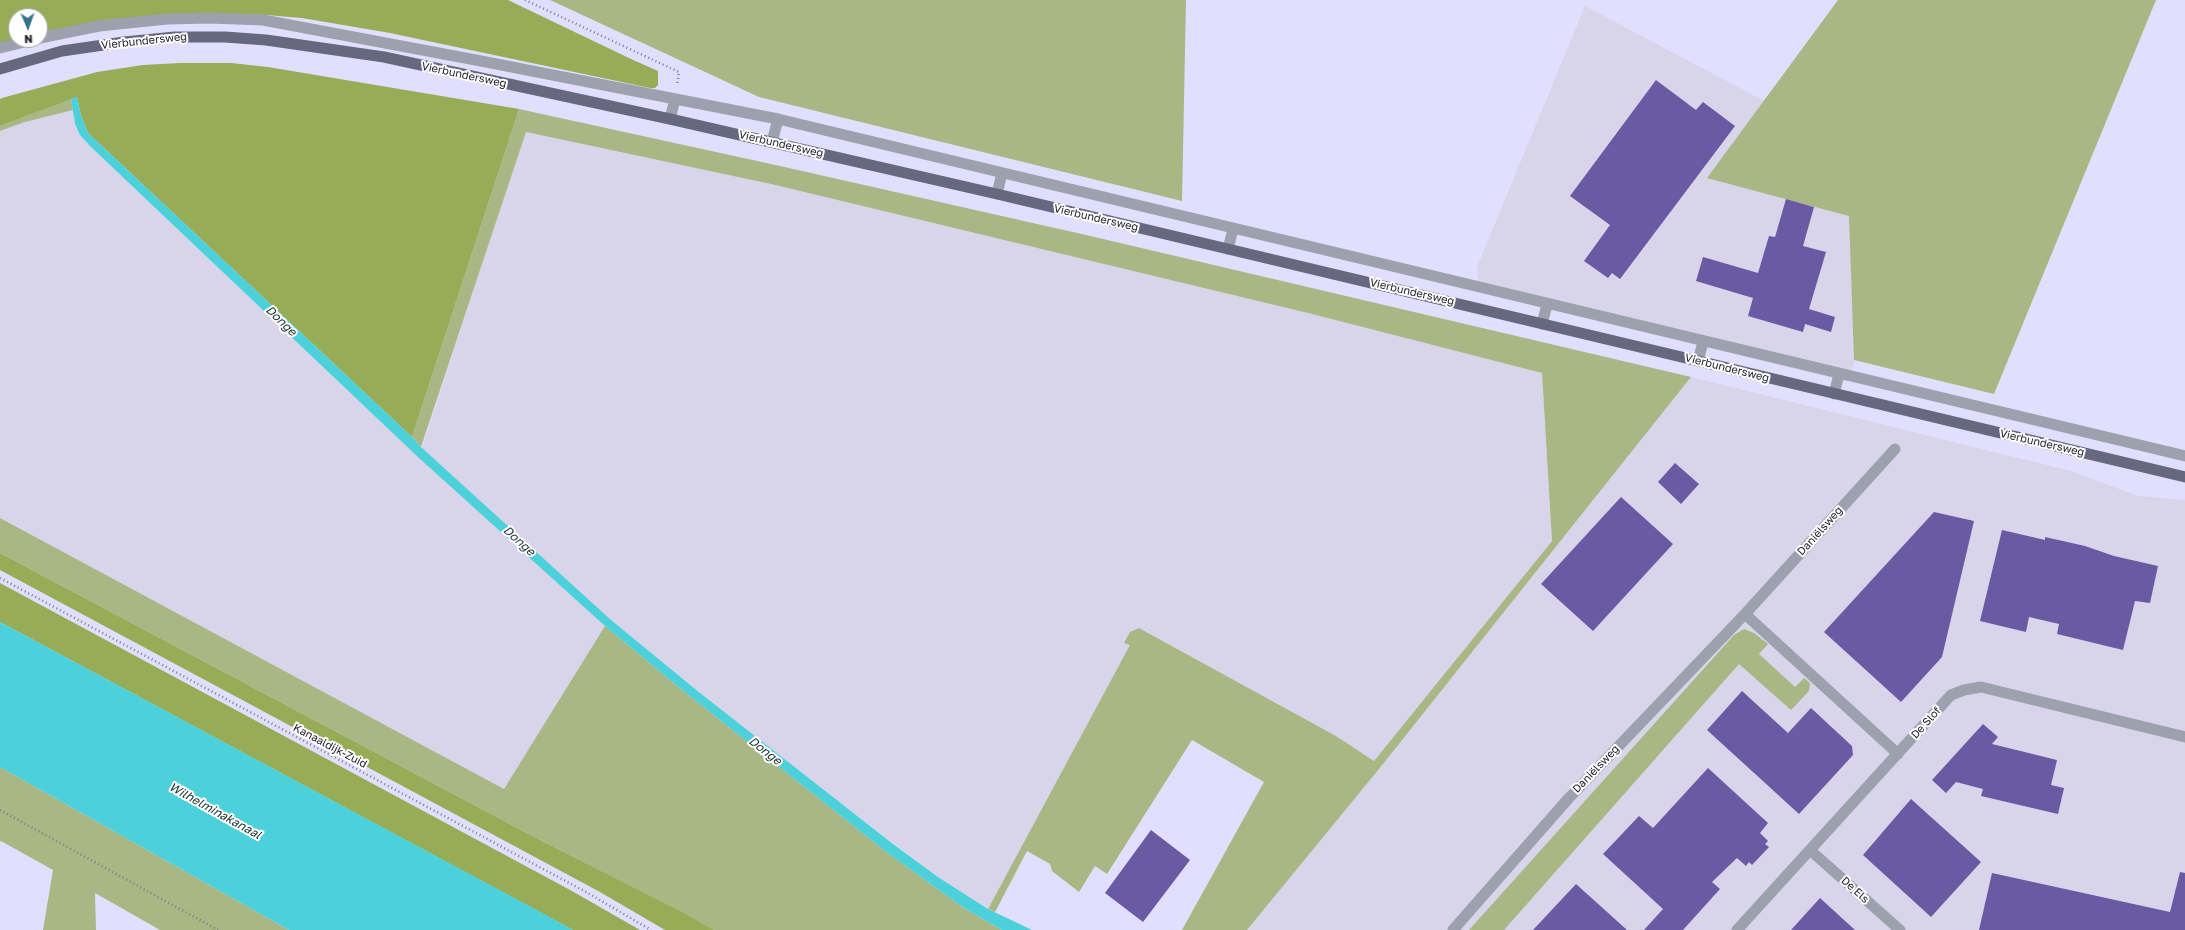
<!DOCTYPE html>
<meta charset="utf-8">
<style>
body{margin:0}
#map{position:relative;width:2185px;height:930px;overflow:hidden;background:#e2defd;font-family:"Golos Text",sans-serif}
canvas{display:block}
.north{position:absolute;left:8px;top:8px;width:40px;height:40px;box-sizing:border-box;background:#fff;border:1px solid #a7a6ab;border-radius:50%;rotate:178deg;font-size:11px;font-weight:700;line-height:16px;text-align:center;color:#23212c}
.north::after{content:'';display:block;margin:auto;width:14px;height:18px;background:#36748a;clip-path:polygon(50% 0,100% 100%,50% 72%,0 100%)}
</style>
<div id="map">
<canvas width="2185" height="930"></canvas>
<div class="north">N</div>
</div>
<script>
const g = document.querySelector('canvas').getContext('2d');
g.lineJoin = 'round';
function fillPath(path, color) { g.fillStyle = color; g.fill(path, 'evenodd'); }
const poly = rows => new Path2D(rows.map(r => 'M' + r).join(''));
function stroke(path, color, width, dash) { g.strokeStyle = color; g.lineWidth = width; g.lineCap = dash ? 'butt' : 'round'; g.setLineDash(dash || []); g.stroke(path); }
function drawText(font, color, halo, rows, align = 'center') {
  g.font = font + ' "Golos Text",sans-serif'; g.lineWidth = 4; g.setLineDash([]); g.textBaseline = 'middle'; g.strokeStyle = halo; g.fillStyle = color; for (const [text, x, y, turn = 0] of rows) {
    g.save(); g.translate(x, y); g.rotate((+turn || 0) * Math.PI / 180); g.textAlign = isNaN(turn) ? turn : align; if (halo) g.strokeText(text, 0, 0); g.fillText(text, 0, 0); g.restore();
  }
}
fillPath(poly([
 [1585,6,1770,104,1860,209,1882,274,1848,382,1479,292,1477,267],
 [73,110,75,124,80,135,91,147,419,458,525,132,771,184,1308,313,1542,373,1552,541,1374,761,1336,736,1140,628,988,909,938,877,844,806,700,693,611,620,504,789,0,518,0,131,25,122],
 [1691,377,2071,471,2138,496,2185,500,2185,930,1247,930,1379,769]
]), '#d8d5eb');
fillPath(poly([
 [550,0,1186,0,1182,201,759,97],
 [1838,0,2156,0,1994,394,1854,360,1849,216,1707,178],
 [71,99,73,110,25,122,0,131,0,126],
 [519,109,780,166,1086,235,1691,377,1379,769,1247,930,1182,930,1264,782,1192,740,1107,874,1095,866,1079,892,1052,871,1050,864,1027,851,995,912,988,909,1130,645,1124,643,1130,632,1139,628,1336,736,1374,761,1552,541,1542,373,1308,313,771,184,526,132,421,447,412,437],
 [0,518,504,789,605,626,676,685,889,854,964,908,1002,930,714,930,683,912,540,840,0,553],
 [1744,629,1754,633,1768,644,1759,654,1795,687,1804,678,1810,683,1809,691,1791,710,1739,664,1504,930,1469,930,1734,635],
 [0,767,289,930,160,930,95,893,96,930,43,930,53,870,1,841,0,842]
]), '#a9b785');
fillPath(poly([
 [0,0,508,0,631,59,658,71,658,85,655,88,650,88,390,33,302,18,266,15,226,14,106,20,40,33,40,16,16,16,16,40,0,45],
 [180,63,231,63,268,67,519,109,412,437,88,133,81,116,77,97,0,126,0,99,2,98,97,72,143,65],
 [0,553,540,840,683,912,714,930,665,930,600,892,0,570],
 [0,583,572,891,640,930,573,930,0,622]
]), '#97ac56');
fillPath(poly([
 [77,97,81,116,88,133,412,437,421,447,611,620,700,693,893,844,938,877,988,909,1032,930,1002,930,964,908,889,854,676,685,605,626,419,458,91,147,80,135,75,124,71,99],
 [0,622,544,914,573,930,289,930,0,767]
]), '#4cd1db');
fillPath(poly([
 [1656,80,1696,110,1703,102,1735,126,1620,279,1612,273,1608,278,1584,261,1610,225,1570,196],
 [1786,199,1814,207,1803,246,1826,252,1809,309,1835,317,1831,332,1805,324,1803,332,1748,316,1753,298,1696,281,1703,257,1758,273,1769,236,1775,237],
 [1675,463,1699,484,1681,504,1658,482],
 [1621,497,1673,544,1593,631,1541,584],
 [1934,512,1974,521,1942,657,1901,702,1824,632],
 [2002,530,2045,540,2045,537,2085,546,2114,556,2158,566,2150,603,2135,601,2123,650,2057,634,2059,624,2029,617,2026,632,1980,621],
 [1742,691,1788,733,1811,708,1852,746,1853,755,1799,814,1707,730],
 [1983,724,1998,737,1992,744,2057,760,2051,785,2064,788,2058,814,1981,796,1983,789,1956,782,1946,793,1932,780],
 [1708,768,1768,823,1760,833,1768,841,1765,844,1769,847,1752,865,1749,862,1746,866,1737,858,1712,882,1720,889,1683,930,1644,930,1663,909,1603,854,1639,816,1653,828],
 [1911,799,1981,862,1931,917,1863,855],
 [1151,830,1190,860,1143,922,1105,893],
 [2180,872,2185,873,2185,930,1979,930,1992,873,2170,912],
 [1576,884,1627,930,1533,930],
 [1820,898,1855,930,1791,930]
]), '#6a59a3');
stroke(poly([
 [525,0,679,72,677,85],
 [0,578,588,893,651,930],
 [0,810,218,930]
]), '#7e7b8f', 2.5, [1, 3]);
stroke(poly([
 [40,38,99,26,167,19,209,18,263,20,481,61,778,119,2185,456],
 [0,48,33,40],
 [670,119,675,99],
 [772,142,778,119],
 [997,194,1002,173],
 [1228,249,1233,229],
 [1542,324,1547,305],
 [1698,361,1703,342],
 [1834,394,1839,374],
 [1745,614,1898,754],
 [1810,850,1900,930],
 [1453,930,1568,799,1745,614,1895,449],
 [1737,930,1951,695,1964,690,1981,687,2185,737]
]), '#9da0ad', 11);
stroke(poly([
 [0,69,62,51,124,42,175,37,225,37,266,40,384,57,670,119,997,194,2185,477]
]), '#65687f', 11);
drawText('11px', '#23212c', '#fff', [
 ["Vierbundersweg",144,41,-6],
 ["Vierbundersweg",464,75,12],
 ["Vierbundersweg",781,144,13],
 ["Vierbundersweg",1096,218,13],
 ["Vierbundersweg",1412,292,13],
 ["Vierbundersweg",1727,368,14],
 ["Vierbundersweg",2042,443,13],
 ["Daniëlsweg",1820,531,-48],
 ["De Slof",1926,723,-48],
 ["Kanaaldijk-Zuid",330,746,28],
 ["Daniëlsweg",1596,769,-46],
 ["De Els",1855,890,42]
]);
drawText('italic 12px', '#203738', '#fff', [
 ["Donge",281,321,44],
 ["Donge",519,541,42],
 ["Donge",765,751,38],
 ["Wilhelminakanaal",215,811,29]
]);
</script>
